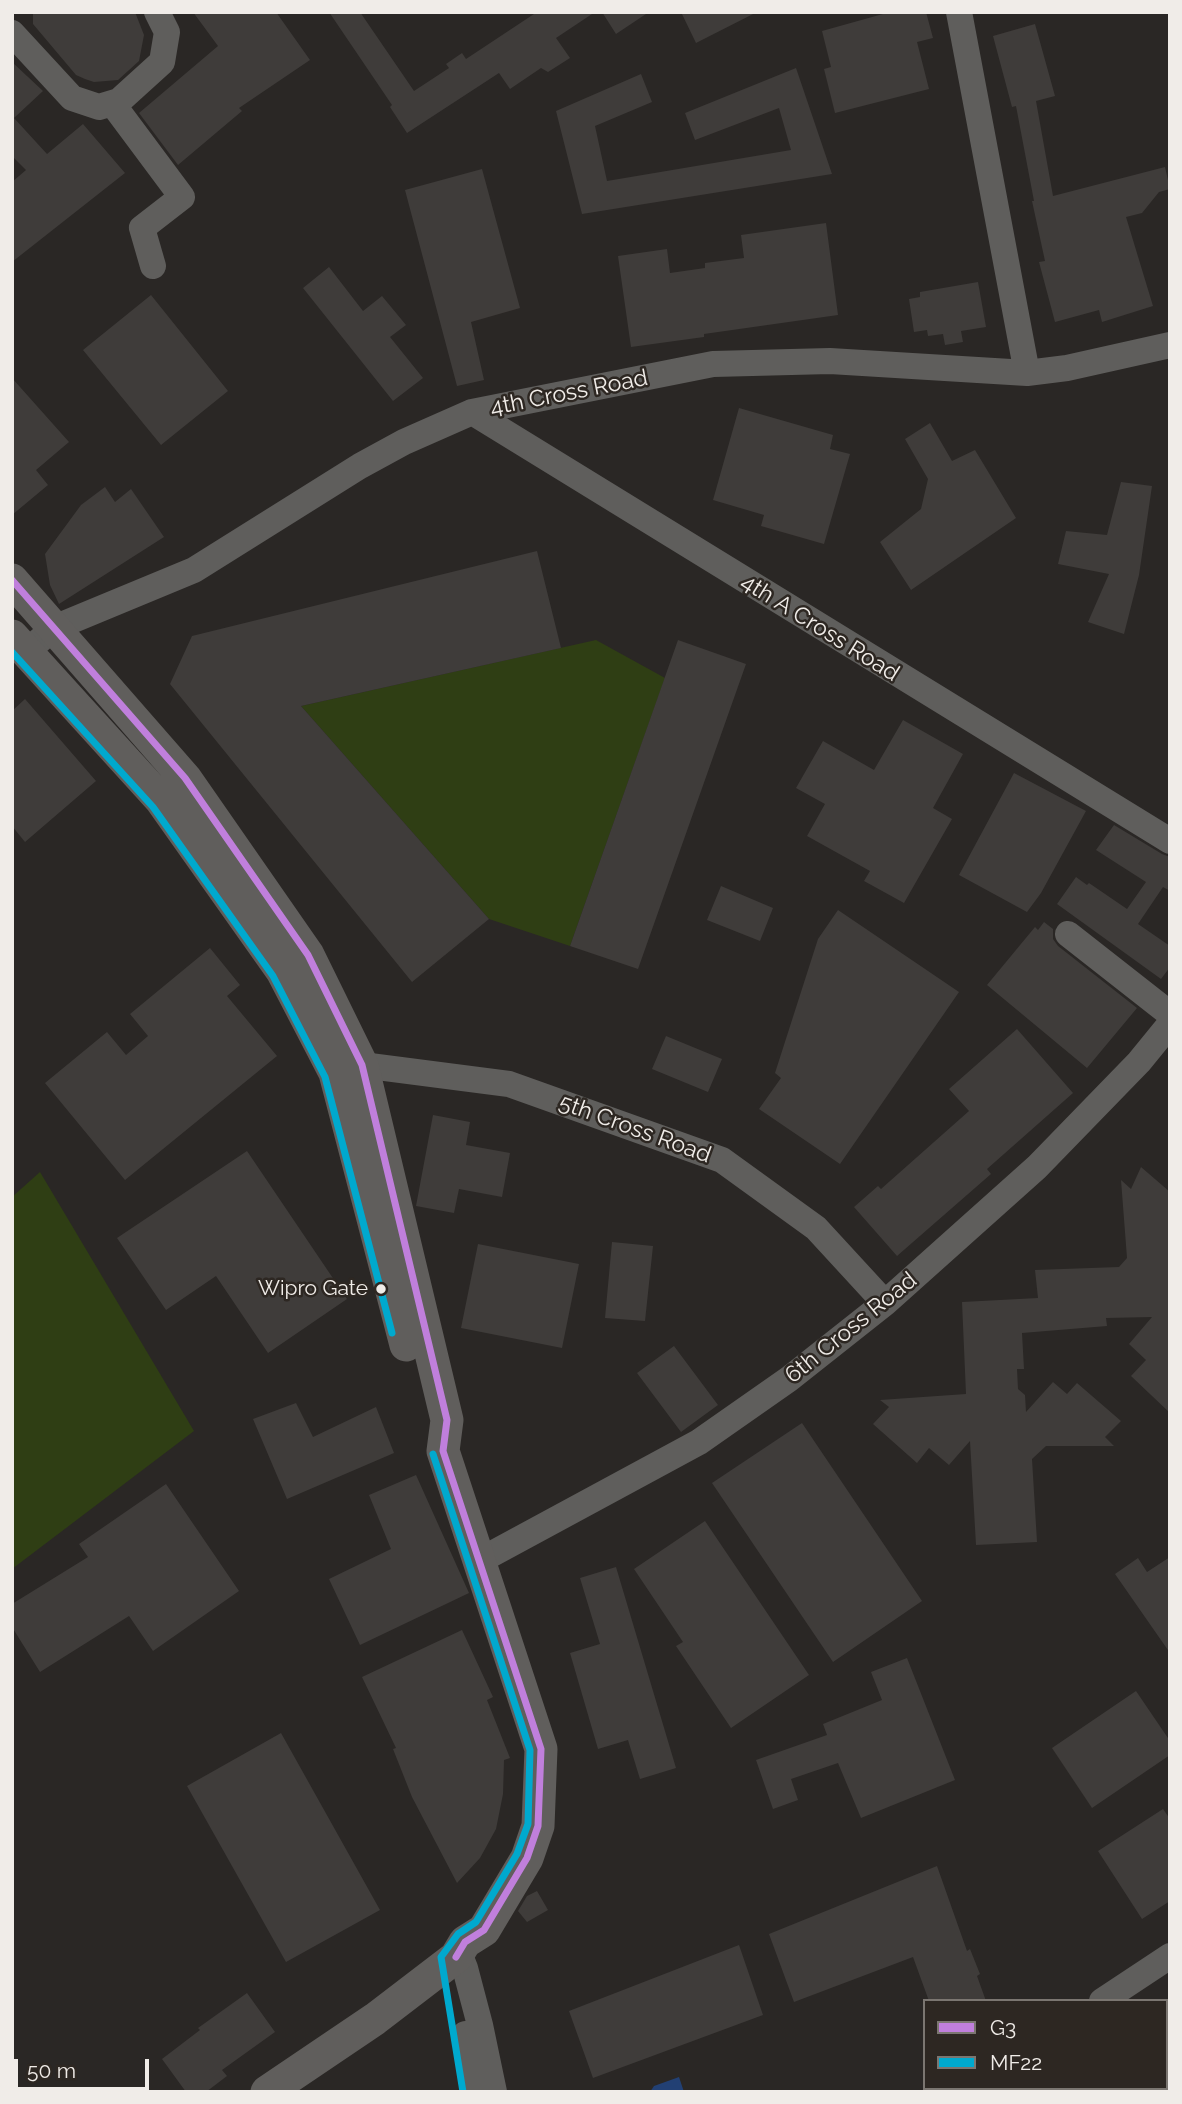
<!DOCTYPE html>
<style>
body{margin:0}
#map{position:relative;width:1182px;height:2104px;overflow:hidden;background:#2a2725;font-family:Raleway,sans-serif}
canvas{display:block}
.frame{position:absolute;inset:0;border:14px solid #f0ece8;pointer-events:none}
.legend{position:absolute;left:923px;top:1999px;width:245px;height:91px;box-sizing:border-box;background:#2d2722;border:2px solid #7b7671;margin:0;padding:9px 12px;list-style:none;font-size:21px;color:#f0ece8}
.legend li{display:flex;align-items:center;gap:14px;height:35px}
.legend b{width:35px;border:2px solid #7b7671}
.scale{position:absolute;left:14px;top:2059px;width:135px;height:32px;box-sizing:border-box;border:4px solid #f0ece8;border-top:0;padding-left:9px;font-size:21px;line-height:24px;white-space:nowrap;color:#f0ece8;-webkit-text-stroke:5px #2d2722;paint-order:stroke}
</style>
<div id="map">
<canvas width="1182" height="2104"></canvas>
<div class="frame"></div>
<ul class="legend">
<li><b style="height:9px;background:#c07fdc"></b>G3</li>
<li><b style="height:9px;background:#00a9ce"></b>MF22</li>
</ul>
<div class="scale">50 m</div>
</div>
<script>
const g = document.querySelector('canvas').getContext('2d');
g.lineJoin = 'round';
function fillPath(path, color) { g.fillStyle = color; g.fill(path, 'evenodd'); }
const poly = rows => new Path2D(rows.map(r => 'M' + r).join(''));
function stroke(path, color, width, dash) { g.strokeStyle = color; g.lineWidth = width; g.lineCap = dash ? 'butt' : 'round'; g.setLineDash(dash || []); g.stroke(path); }
function drawText(font, color, halo, rows, align = 'center') {
  g.font = font + ' Raleway,sans-serif'; g.lineWidth = 5; g.setLineDash([]); g.textBaseline = 'middle'; g.strokeStyle = halo; g.fillStyle = color; for (const [text, x, y, turn = 0] of rows) {
    g.save(); g.translate(x, y); g.rotate((+turn || 0) * Math.PI / 180); g.textAlign = isNaN(turn) ? turn : align; if (halo) g.strokeText(text, 0, 0); g.fillText(text, 0, 0); g.restore();
  }
}
fillPath(poly([
 [596,640,665,678,570,946,489,919,301,706],
 [40,1172,194,1431,12,1569,12,1197]
]), '#2f3e14');
fillPath(poly([
 [679,2077,684,2092,650,2092,654,2086]
]), '#224074');
fillPath(poly([
 [33,12,135,12,144,35,139,61,118,80,94,82,85,79,76,75,33,24],
 [193,12,276,12,310,60,239,108,242,111,178,165,139,113,218,46],
 [329,12,360,12,414,91,449,68,446,64,462,53,466,59,537,12,595,12,556,38,570,58,548,72,541,68,510,89,499,73,407,133,390,107,392,105],
 [602,12,649,12,616,34],
 [681,12,757,12,696,43],
 [890,12,926,12,933,38,917,42,929,89,835,113,824,69,831,67,822,31],
 [1035,24,1055,96,1036,101,1053,196,1165,167,1170,189,1159,192,1142,213,1126,217,1153,306,1102,322,1099,310,1055,322,1039,262,1045,261,1032,201,1034,201,1016,106,1012,107,993,36],
 [12,62,43,91,14,118,47,154,83,124,125,173,12,262,12,182,26,170,12,156],
 [796,68,832,174,582,214,556,111,641,74,652,102,595,126,607,181,791,150,779,108,695,140,685,113],
 [482,169,520,308,471,322,484,380,457,386,405,190],
 [826,223,838,315,704,334,704,337,631,347,618,256,667,249,670,273,705,268,705,263,744,258,741,235],
 [329,267,363,311,382,296,406,325,390,337,423,378,393,401,303,288],
 [978,282,986,327,961,331,963,342,945,345,943,334,928,336,927,330,914,332,909,299,920,297,920,292],
 [151,295,228,391,161,445,83,350],
 [12,378,69,442,36,470,48,485,12,515],
 [739,408,833,435,830,449,850,454,824,544,761,526,764,515,713,500],
 [930,423,952,461,975,450,1016,518,911,590,880,542,921,509,928,479,905,439],
 [1121,482,1152,486,1139,575,1124,634,1088,622,1109,574,1058,564,1066,531,1107,535],
 [105,487,115,502,131,489,164,537,59,604,50,585,45,554,81,505],
 [537,551,561,648,301,706,489,919,412,982,170,684,192,636],
 [678,640,746,664,638,969,570,946],
 [25,699,96,781,25,842,12,826,12,711],
 [903,720,963,754,933,808,952,819,904,903,864,881,870,871,807,836,825,804,796,788,823,741,874,770],
 [1014,773,1086,811,1041,893,1027,912,959,875],
 [1114,825,1162,854,1170,857,1170,891,1163,887,1138,924,1170,946,1170,967,1161,979,1057,904,1076,877,1087,885,1089,883,1127,909,1146,882,1096,850],
 [721,886,773,908,760,941,707,920],
 [838,910,959,992,840,1164,759,1109,781,1078,775,1073,818,939],
 [1044,922,1053,929,1053,939,1058,946,1137,1008,1087,1068,987,985,1035,927,1038,930],
 [210,948,240,985,227,996,277,1056,125,1180,45,1083,107,1032,126,1055,148,1036,130,1014],
 [1017,1029,1073,1093,987,1169,991,1174,897,1256,854,1207,878,1186,881,1189,969,1111,949,1089],
 [666,1036,722,1059,708,1092,652,1069],
 [433,1115,470,1122,466,1145,510,1153,502,1197,459,1189,454,1213,416,1206],
 [247,1151,347,1299,268,1353,216,1276,166,1310,117,1238],
 [1141,1167,1170,1192,1170,1413,1131,1376,1146,1360,1129,1344,1152,1317,1106,1318,1107,1326,1022,1333,1024,1369,1017,1369,1018,1389,1025,1395,1026,1412,1053,1382,1067,1394,1077,1383,1121,1421,1105,1437,1114,1446,1046,1446,1032,1459,1037,1542,976,1545,970,1441,949,1465,929,1448,917,1463,873,1424,889,1407,880,1400,966,1394,962,1302,1038,1298,1035,1270,1119,1267,1127,1258,1121,1180,1131,1189],
 [612,1242,653,1246,645,1321,605,1318],
 [478,1244,579,1264,562,1348,461,1328],
 [674,1346,718,1405,681,1432,637,1373],
 [296,1403,313,1437,376,1407,394,1453,287,1499,253,1419],
 [802,1423,922,1601,833,1662,712,1483],
 [416,1475,469,1593,360,1645,329,1579,391,1549,369,1495],
 [166,1484,239,1591,153,1651,129,1616,40,1672,12,1627,12,1604,88,1557,79,1544],
 [705,1521,809,1675,731,1728,676,1646,683,1642,634,1569],
 [1170,1557,1170,1653,1115,1574,1138,1558,1147,1572],
 [616,1567,676,1768,640,1779,628,1740,598,1749,570,1653,600,1644,580,1578],
 [462,1630,493,1697,487,1700,510,1758,504,1760,503,1794,496,1829,480,1858,457,1883,412,1797,393,1749,396,1748,362,1677],
 [907,1658,955,1780,861,1818,838,1763,791,1779,798,1800,773,1809,756,1760,827,1735,823,1724,882,1700,871,1672],
 [1136,1691,1170,1741,1170,1755,1092,1808,1052,1748],
 [281,1733,380,1910,286,1962,187,1786],
 [1163,1809,1170,1819,1170,1901,1142,1919,1098,1851],
 [937,1866,967,1951,970,1949,980,1974,977,1976,986,2001,929,2001,913,1957,794,2002,769,1934],
 [537,1891,548,1910,527,1922,518,1911,527,1896],
 [739,1945,763,2015,593,2078,569,2011],
 [247,1993,275,2032,222,2070,227,2076,206,2092,186,2092,162,2059,200,2030,198,2028]
]), '#3f3c3a');
stroke(poly([
 [959,12,1027,373],
 [12,33,72,98,99,107,119,101,162,62,167,32,157,12],
 [112,103,182,197,142,228,153,266],
 [472,412,1170,841],
 [26,652,54,628,194,570,360,466,404,442,472,412,713,364,830,361,1027,373,1067,368,1170,345],
 [1068,934,1170,1014],
 [347,1069,362,1065,509,1084,722,1160,816,1228,885,1303],
 [479,1561,699,1442,789,1379,885,1303,1037,1167,1139,1062,1170,1024],
 [459,1953,465,1968,480,2025,494,2092],
 [1102,2001,1170,1956],
 [465,2034,474,2092]
]), '#5f5e5c', 26);
stroke(poly([
 [12,580,185,778,308,955,362,1065,447,1420,443,1451,541,1749,538,1826,527,1858,484,1930,465,1942,456,1957,375,2019,267,2092],
 [12,636,161,800,282,971,335,1073,406,1345]
]), '#605e5c', 33);
stroke(poly([
 [12,580,185,778,308,955,362,1065,447,1420,443,1451,541,1749,538,1826,527,1858,484,1930,465,1942,456,1957]
]), '#c07fdc', 7);
stroke(poly([
 [12,652,153,807,273,976,325,1077,392,1333],
 [433,1454,530,1750,528,1824,517,1854,476,1922,458,1934,441,1957,463,2092]
]), '#00a9ce', 7);
for (const [x, y, r, color] of [
 [381,1289,6,"#f0ece8"]
]) { const dot = new Path2D(); dot.arc(x, y, r, 0, 2 * Math.PI); g.fillStyle = color; g.fill(dot); stroke(dot, '#2d2722', 2.5); }
drawText('21px', '#f0ece8', '#2d2722', [
 ["Wipro Gate",368,1289]
], 'right');
drawText('23px', '#f0ece8', '#2d2722', [
 ["4th Cross Road",569,393,-11],
 ["4th A Cross Road",820,628,32],
 ["5th Cross Road",635,1129,20],
 ["6th Cross Road",851,1328,-39]
]);
</script>
